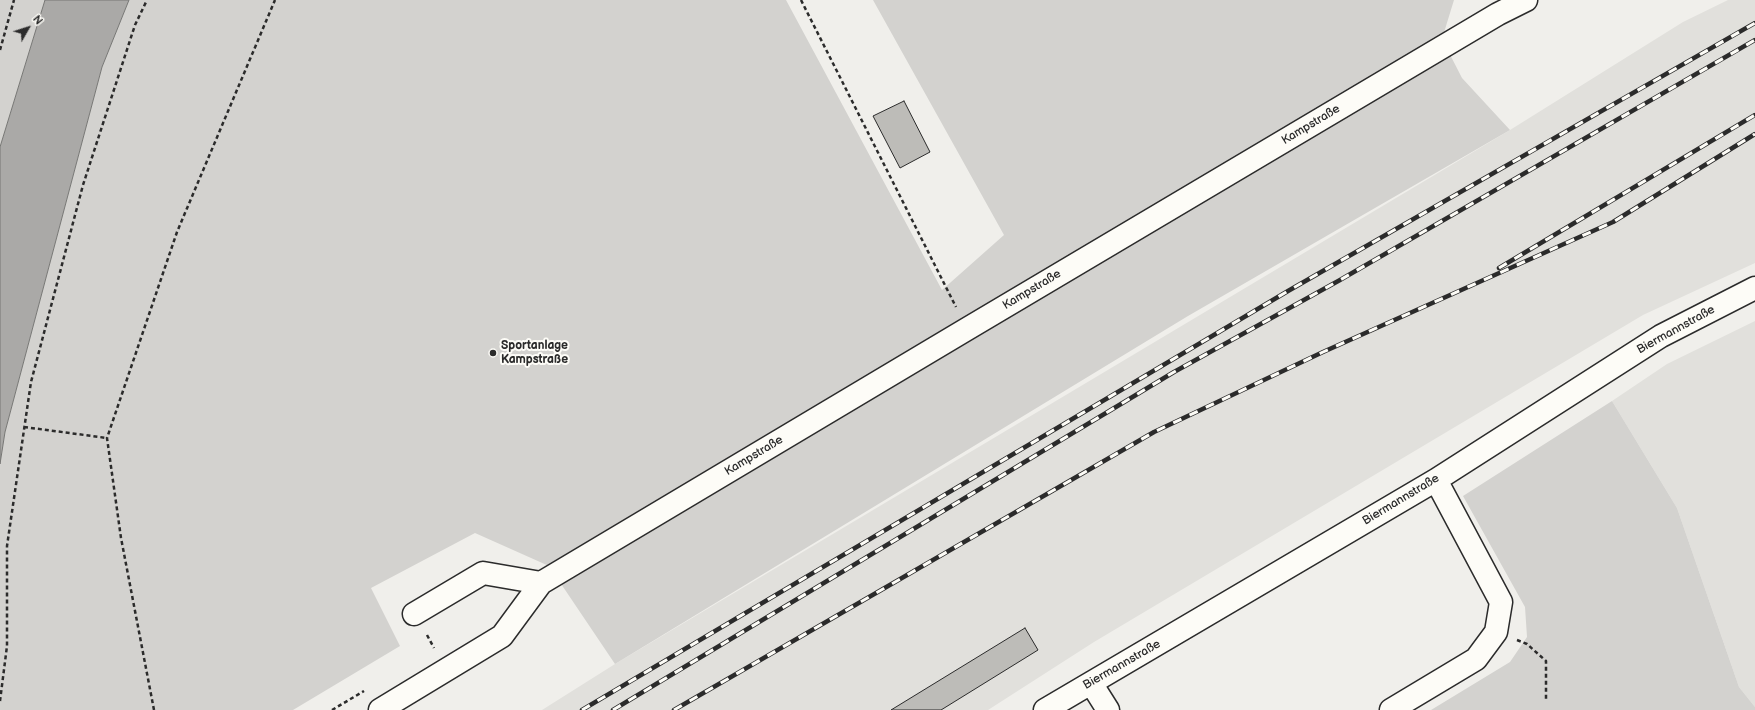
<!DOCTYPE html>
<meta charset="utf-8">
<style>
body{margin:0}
#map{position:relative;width:1755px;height:710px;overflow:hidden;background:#f0efeb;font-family:"Balsamiq Sans",sans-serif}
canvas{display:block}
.north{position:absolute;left:8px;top:8px;width:40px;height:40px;-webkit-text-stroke:3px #fdfcf7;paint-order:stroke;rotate:51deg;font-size:11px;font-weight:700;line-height:16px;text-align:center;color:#2b2b2b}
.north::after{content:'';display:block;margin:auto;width:14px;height:18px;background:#2b2b2b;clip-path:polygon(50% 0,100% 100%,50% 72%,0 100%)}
</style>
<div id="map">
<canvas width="1755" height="710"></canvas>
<div class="north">N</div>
</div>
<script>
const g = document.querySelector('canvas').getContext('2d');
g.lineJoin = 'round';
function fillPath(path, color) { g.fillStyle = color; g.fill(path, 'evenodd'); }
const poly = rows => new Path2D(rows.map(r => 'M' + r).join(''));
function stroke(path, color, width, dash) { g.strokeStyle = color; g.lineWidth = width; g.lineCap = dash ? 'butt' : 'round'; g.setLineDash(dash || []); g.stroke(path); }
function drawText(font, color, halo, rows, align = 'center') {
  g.font = font + ' "Balsamiq Sans",sans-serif'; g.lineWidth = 4; g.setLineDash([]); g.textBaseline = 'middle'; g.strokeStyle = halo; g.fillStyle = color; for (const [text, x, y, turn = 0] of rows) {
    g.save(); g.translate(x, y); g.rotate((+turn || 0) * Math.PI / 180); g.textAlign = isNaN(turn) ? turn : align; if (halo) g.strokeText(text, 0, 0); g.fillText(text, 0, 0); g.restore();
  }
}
fillPath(poly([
 [1728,0,1755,0,1755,263,1643,315,1094,642,988,710,542,710,615,664,1510,130,1683,22],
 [1755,321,1755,707,1739,687,1677,508,1612,401,1667,364]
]), '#e1e0dc');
fillPath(poly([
 [0,0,45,0,0,147],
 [129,0,786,0,942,290,1004,235,873,0,1454,0,1442,39,1462,78,1510,130,1188,316,615,664,549,566,475,533,371,588,400,646,293,710,0,710,0,465,5,432,102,67],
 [1612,401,1677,508,1739,687,1755,707,1755,710,1431,710,1510,662,1527,637,1525,607,1463,496]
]), '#d3d2cf');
const water = poly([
 [45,0,129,0,102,67,5,432,0,464,0,147,45,0]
]);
fillPath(water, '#aaa9a7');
stroke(water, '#777775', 1);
const building = poly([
 [904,101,930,152,900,168,873,116,904,101],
 [1025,628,1038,650,941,710,891,710,1025,628]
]);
fillPath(building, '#bdbcb8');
stroke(building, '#2b2b2b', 1);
const minor = poly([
 [414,614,483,573,541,583],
 [1091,683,1108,710],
 [380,710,502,636,541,583,967,329,1498,14,1526,0],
 [1045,710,1436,480,1661,336,1755,288],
 [1391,710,1476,659,1496,632,1501,602,1436,480]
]);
stroke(minor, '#2b2b2b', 25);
stroke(poly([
 [801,0,956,307],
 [0,50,14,0],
 [24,427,107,438],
 [427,635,434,648],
 [1517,640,1527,644,1546,661,1546,700],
 [0,701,7,646,7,546,31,382,83,185,135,25,147,0],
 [154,710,121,538,107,438,177,232,275,0],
 [332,710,364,691]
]), '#2b2b2b', 2.5, [4, 3]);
stroke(minor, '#fdfcf7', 22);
const rail = poly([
 [1499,268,1755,115],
 [582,710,1288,291,1755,23],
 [613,710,1174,372,1340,280,1755,40],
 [674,710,1154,432,1323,352,1613,222,1755,134]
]);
stroke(rail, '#2b2b2b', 4.5);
stroke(rail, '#fdfcf7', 3, [9]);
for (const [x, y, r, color] of [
 [493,353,4,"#2b2b2b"]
]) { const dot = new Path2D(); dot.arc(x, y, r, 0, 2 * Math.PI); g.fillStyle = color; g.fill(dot); stroke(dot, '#fdfcf7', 1.5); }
drawText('12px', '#2b2b2b', '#fdfcf7', [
 ["Kampstraße",1311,125,-31],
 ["Kampstraße",1032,290,-31],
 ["Biermannstraße",1676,330,-29],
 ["Kampstraße",754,456,-31],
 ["Biermannstraße",1401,500,-31],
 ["Biermannstraße",1122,665,-30]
]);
drawText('bold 12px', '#2b2b2b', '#fdfcf7', [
 ["Sportanlage",501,346],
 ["Kampstraße",501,360]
], 'left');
</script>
